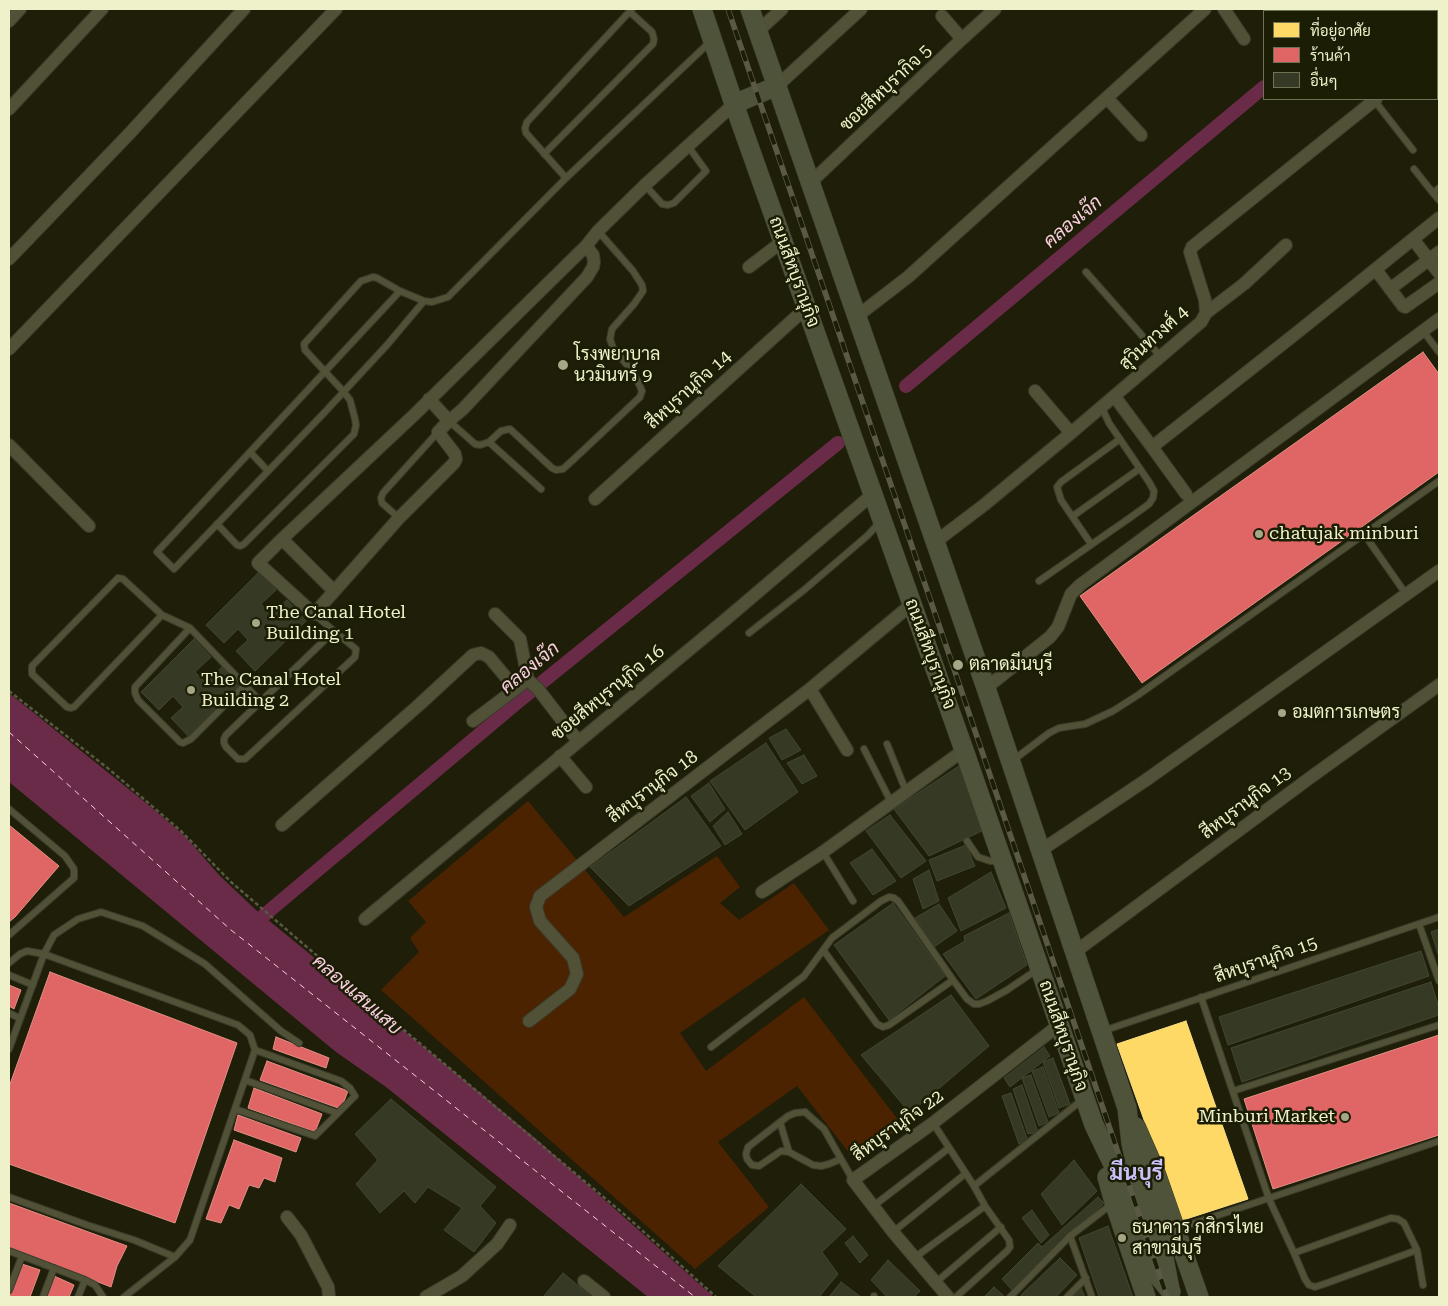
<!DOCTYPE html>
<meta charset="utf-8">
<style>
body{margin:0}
#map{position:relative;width:1448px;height:1306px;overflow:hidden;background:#1e1e09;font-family:"Roboto Serif",Sarabun,serif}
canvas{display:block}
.frame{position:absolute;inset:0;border:10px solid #eef1ca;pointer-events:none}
.legend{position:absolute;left:1263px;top:10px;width:175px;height:90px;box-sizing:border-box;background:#1c1d05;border:1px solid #707254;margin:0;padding:6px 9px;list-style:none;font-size:15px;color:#eef1ca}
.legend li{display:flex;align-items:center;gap:10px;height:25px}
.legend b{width:25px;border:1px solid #707254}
</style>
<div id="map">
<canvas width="1448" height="1306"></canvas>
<div class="frame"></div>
<ul class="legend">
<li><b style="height:14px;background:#ffd966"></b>ที่อยู่อาศัย</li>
<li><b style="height:14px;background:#e06666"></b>ร้านค้า</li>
<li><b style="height:14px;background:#363a25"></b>อื่นๆ</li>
</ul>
</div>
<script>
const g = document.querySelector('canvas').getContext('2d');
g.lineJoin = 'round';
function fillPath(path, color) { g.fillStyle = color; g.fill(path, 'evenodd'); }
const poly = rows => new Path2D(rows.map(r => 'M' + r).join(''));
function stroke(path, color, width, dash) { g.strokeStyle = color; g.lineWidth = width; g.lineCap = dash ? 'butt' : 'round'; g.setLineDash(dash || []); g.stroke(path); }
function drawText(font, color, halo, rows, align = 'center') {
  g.font = font + ' "Roboto Serif",Sarabun,serif'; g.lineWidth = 5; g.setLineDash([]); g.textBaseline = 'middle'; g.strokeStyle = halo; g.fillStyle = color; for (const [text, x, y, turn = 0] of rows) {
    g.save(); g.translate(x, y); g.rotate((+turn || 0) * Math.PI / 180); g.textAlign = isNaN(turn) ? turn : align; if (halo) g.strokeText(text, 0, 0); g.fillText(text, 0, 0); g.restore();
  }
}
fillPath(poly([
 [528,801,624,917,717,856,740,887,720,903,739,920,794,883,829,930,680,1033,706,1071,804,997,902,1125,857,1163,797,1086,718,1142,769,1207,695,1269,381,990,419,952,410,938,426,922,408,901]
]), '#4c2301');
fillPath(poly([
 [9,693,151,807,185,836,219,875,256,910,535,1138,714,1297,648,1297,386,1087,336,1052,9,782]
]), '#6a2b49');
const homes = poly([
 [1186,1021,1248,1199,1180,1221,1117,1044,1186,1021]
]);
fillPath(homes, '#ffd966');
stroke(homes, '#fae084', 1);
const shops = poly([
 [1423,352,1439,374,1439,472,1142,683,1080,596,1423,352],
 [9,825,59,866,15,917,9,922,9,825],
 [50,972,237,1043,175,1223,9,1164,9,1087,50,972],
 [9,985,21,990,14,1009,9,1006,9,985],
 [1439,1035,1439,1135,1273,1189,1244,1099,1439,1035],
 [276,1037,329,1058,326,1068,273,1049,276,1037],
 [267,1061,348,1091,341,1109,260,1080,267,1061],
 [254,1088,322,1114,315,1132,248,1108,254,1088],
 [238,1115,301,1138,296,1152,234,1130,238,1115],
 [234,1140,282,1158,275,1182,264,1178,259,1188,249,1185,239,1209,229,1205,221,1223,206,1219,234,1140],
 [9,1203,127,1246,117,1266,111,1287,9,1247,9,1203],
 [22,1264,40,1270,30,1297,9,1297,22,1264],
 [54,1276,74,1285,69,1297,46,1297,54,1276]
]);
fillPath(shops, '#e06666');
stroke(shops, '#e49084', 1);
stroke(poly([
 [1356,11,1359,9],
 [906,386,1264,87],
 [250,927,519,701,838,443]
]), '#6a2b49', 14);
stroke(poly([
 [9,732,231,930,695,1297]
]), '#facfe1', 1, [6, 5]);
const building = poly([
 [259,572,276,590,261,604,270,615,287,600,306,621,255,671,236,651,248,640,238,629,224,643,206,625,259,572],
 [194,639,211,657,195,672,205,682,222,667,241,689,190,738,171,718,183,707,173,696,159,710,141,692,194,639],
 [786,729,801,750,782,760,769,738,786,729],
 [766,743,798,792,745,830,710,781,766,743],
 [804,755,817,776,802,784,787,763,804,755],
 [962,764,986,829,929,856,894,809,962,764],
 [709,783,725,809,710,822,691,796,709,783],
 [686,797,721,846,629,906,590,867,686,797],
 [728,812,742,834,725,845,713,826,728,812],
 [890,815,926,861,901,878,866,831,890,815],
 [966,845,975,866,937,881,929,860,966,845],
 [872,849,896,881,873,895,850,863,872,849],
 [929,870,939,901,923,909,913,879,929,870],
 [991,872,1006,908,961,931,948,898,991,872],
 [893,903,945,976,889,1020,834,945,893,903],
 [939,904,957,931,934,947,915,918,939,904],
 [1009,913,1027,965,976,999,943,954,965,941,964,936,1009,913],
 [1439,929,1439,957,1431,932,1439,929],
 [1421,951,1429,976,1228,1045,1219,1017,1421,951],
 [1431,982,1439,1008,1439,1015,1242,1082,1231,1048,1431,982],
 [951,995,989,1046,910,1113,861,1055,951,995],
 [1044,1047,1050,1056,1010,1087,1004,1078,1044,1047],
 [1053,1058,1070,1104,1059,1108,1043,1062,1053,1058],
 [1043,1067,1059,1113,1049,1117,1032,1071,1043,1067],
 [1031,1075,1048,1122,1039,1126,1022,1078,1031,1075],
 [1022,1085,1038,1132,1028,1134,1013,1089,1022,1085],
 [1011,1093,1028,1141,1019,1144,1002,1096,1011,1093],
 [391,1099,496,1187,480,1206,496,1223,474,1252,444,1230,462,1208,428,1187,415,1203,404,1191,380,1213,356,1184,378,1160,355,1134,391,1099],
 [1074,1160,1097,1191,1062,1225,1041,1194,1074,1160],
 [801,1184,846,1229,822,1252,838,1274,819,1297,756,1297,718,1266,801,1184],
 [1098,1197,1104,1203,1012,1290,1002,1279,1038,1243,1042,1247,1098,1197],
 [1032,1210,1049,1235,1041,1243,1022,1218,1032,1210],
 [1108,1226,1133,1297,1099,1297,1079,1238,1108,1226],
 [853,1236,868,1255,860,1263,845,1243,853,1236],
 [1060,1258,1077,1275,1056,1297,1023,1297,1021,1295,1060,1258],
 [888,1260,920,1291,914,1297,887,1297,871,1280,888,1260],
 [563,1273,592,1297,543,1297,563,1273],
 [841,1282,861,1297,829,1297,841,1282],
 [994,1287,1005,1297,984,1297,994,1287],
 [1081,1288,1085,1297,1073,1297,1081,1288]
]);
fillPath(building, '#363a25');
stroke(building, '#414731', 1);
const service = poly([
 [632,9,527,122,525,128,526,133,566,178,710,42],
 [1437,92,1439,95],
 [1374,100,1413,150],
 [544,154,653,44,654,39,652,32,630,12],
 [1414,169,1433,193],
 [645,185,662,204,668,205,674,203,706,171,688,146],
 [1439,188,1433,193,1439,200],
 [1086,272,1161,357],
 [1423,331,1439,352],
 [449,421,475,444,480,445,489,442,501,431,510,429,552,468,556,470,563,469,573,460,640,397,642,391,639,384,632,371,613,348,610,339,612,329,634,304,643,291,642,285,633,271,598,231],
 [489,442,541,489],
 [250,452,157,552,174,569,324,413,387,345,424,301],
 [268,471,250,452,400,291,424,301,432,302,448,297,566,178],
 [1073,516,1139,469],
 [399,518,382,503,381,498,383,493,438,432],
 [217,524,237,545,240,546,244,544,354,434,356,425,355,419,350,400,343,391,305,350,304,344,361,281,373,277,377,278,400,291],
 [1364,534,1406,594],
 [1091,544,1061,500,1057,487,1061,482,1120,439],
 [1039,581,1131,517,1149,504,1153,498,1154,491,1149,482,1109,423,1102,408],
 [314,614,334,631,356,649,355,657,245,759,238,759,226,747,224,743,224,739,226,735,334,631],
 [162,615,74,707,71,708,67,707,32,674,32,666,118,578,123,579,162,615,190,628,261,702],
 [190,628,135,687,135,693,138,700,180,742,183,743,191,739,245,685],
 [749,633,804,590,867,536,880,522],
 [887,744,906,791],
 [864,749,891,802],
 [1012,761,1049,733,1059,728,1085,724,1113,711,1138,695,1439,481],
 [9,809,65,856,74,869,74,878,9,935],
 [967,841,978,857,990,861,999,861],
 [823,852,853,901],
 [1419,924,1439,981],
 [824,951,877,1024,883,1027,889,1025,953,980],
 [9,963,20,954,27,951,44,954,238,1025,250,1035,255,1050,190,1240,175,1257,124,1297],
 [9,975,33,985],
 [1201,997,1269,1199,1294,1253,1305,1279,1309,1285,1315,1287,1327,1283,1417,1250,1404,1223,1398,1219,1391,1218,1294,1253],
 [9,1013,19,1018],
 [1103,1031,1439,917],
 [711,1047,804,976,832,938,881,901,889,897,894,898,898,901,953,980,967,999,974,1004,979,1004,987,1001,1007,990,1038,969],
 [9,1049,44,954,54,935,78,919,101,912,143,926,205,964,281,1031,299,1043],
 [245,1080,337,1113],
 [1233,1091,1439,1025],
 [235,1109,315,1136,355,1096,350,1088,341,1081,255,1050],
 [805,1112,824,1129,841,1159,829,1164,821,1166,813,1165,789,1152,781,1151,759,1166,752,1165,747,1159,746,1154,748,1147,788,1116,795,1113,805,1112],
 [780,1122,789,1152],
 [933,1123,974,1186,1082,1100],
 [841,1159,853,1180],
 [9,1197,87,1225,134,1240,175,1257],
 [872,1207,949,1148],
 [1177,1229,1439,1141],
 [893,1232,965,1174],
 [1070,1236,1092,1297],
 [1417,1250,1423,1285],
 [9,1251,85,1280,95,1285,103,1297],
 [914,1258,985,1206],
 [935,1283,1001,1227],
 [9,1290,22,1256],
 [874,1296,874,1297],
 [43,1297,54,1268],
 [78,1297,85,1280],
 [956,1297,1007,1251,1010,1247,1009,1240,985,1206,974,1186],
 [1010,1297,1070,1236,1113,1203],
 [1067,1297,1086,1278]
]);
const minor = poly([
 [1224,9,1244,39],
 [9,21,20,9],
 [758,31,782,9],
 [962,39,995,9],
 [1437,46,1439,44],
 [777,86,861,9],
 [1107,98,1141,135],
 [9,109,102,9],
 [810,183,962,39,942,16],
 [1413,239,1439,273],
 [9,259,129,134,244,9],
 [749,267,783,241],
 [1376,270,1403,306,1405,307,1439,283],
 [1390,289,1439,252],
 [1206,313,1244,284,1286,245],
 [856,317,908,277,1205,9],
 [9,349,336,9],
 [1035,391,1071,433],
 [1115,397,1152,447,1299,331,1439,218],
 [429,399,449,421,463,409,587,277,593,267,594,262,593,255,586,246],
 [449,421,438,432,455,454,456,459,454,463,399,518,314,614,258,563,282,539,414,415,586,246,598,231,645,185,734,104],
 [9,445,89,526],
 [1152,447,1186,494],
 [595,499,806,308],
 [282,539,334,591],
 [934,543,984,505,1071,433,1201,322,1206,313,1205,300,1190,252,1192,247,1376,99],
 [495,614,520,639,528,680,538,689,578,741],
 [986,688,1050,637,1058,627,1071,594,1080,585,1439,319],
 [810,689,847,750],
 [473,721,522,684],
 [560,756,586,787],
 [282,825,420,704,473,655,481,653,489,657,515,688],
 [1040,851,1146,780,1439,571],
 [762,892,823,852,964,750],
 [365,919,725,620,873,494],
 [1075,952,1311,777,1439,685],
 [529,1021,570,989,577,974,573,958,540,921,536,907,540,896,810,689,912,604],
 [287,1217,301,1235,328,1287,329,1297],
 [584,1281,604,1297],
 [426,1297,462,1276,497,1244,510,1225],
 [948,1297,893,1232,853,1180,933,1123,1059,1025]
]);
const secondary = poly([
 [702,9,734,104,964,750,1094,1125,1121,1181,1149,1261,1155,1272,1171,1292],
 [750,9,986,688,1127,1108,1131,1143,1137,1171,1162,1248,1170,1289],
 [734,104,777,86],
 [1136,1127,1154,1168,1199,1297],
 [1107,1177,1114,1202,1146,1297]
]);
stroke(service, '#3a3b2a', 8);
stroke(minor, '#3a3b2a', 14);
stroke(secondary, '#3a3b2a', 20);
stroke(poly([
 [9,691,110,770,181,831,231,882,392,1020,625,1215,716,1297]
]), '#585942', 2.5, [4, 2.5]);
stroke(service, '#505136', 6);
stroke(minor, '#505136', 12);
stroke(secondary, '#4e5339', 19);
const rail = poly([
 [728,9,953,666,1167,1297]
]);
stroke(rail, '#5a5a44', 5.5);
stroke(rail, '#1c1d05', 4, [11]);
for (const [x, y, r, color] of [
 [563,365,6,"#a5a786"],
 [1259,534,5,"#a5a786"],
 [256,623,5,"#a5a786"],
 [958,665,6,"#a5a786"],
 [191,690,5,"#a5a786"],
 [1282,713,5,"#a5a786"],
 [1345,1117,5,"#a5a786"],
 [1122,1238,5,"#a5a786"]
]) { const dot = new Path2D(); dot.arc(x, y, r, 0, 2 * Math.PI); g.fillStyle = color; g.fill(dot); stroke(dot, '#1c1d05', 2); }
drawText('18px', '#eef1ca', '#1c1d05', [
 ["ซอยสีหบุรากิจ 5",886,88,-43],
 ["ถนนสีหบุรานุกิจ",794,272,70],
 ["สุวินทวงศ์ 4",1154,338,-42],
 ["สีหบุรานุกิจ 14",689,390,-42],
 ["ถนนสีหบุรานุกิจ",930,654,70],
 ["ซอยสีหบุรานุกิจ 16",608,693,-39],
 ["สีหบุรานุกิจ 18",653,787,-37],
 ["สีหบุรานุกิจ 13",1246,803,-37],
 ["สีหบุรานุกิจ 15",1266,960,-19],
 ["ถนนสีหบุรานุกิจ",1063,1036,71],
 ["สีหบุรานุกิจ 22",898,1126,-36]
]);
drawText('18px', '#eef1ca', '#1c1d05', [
 ["โรงพยาบาล",574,355],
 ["นวมินทร์ 9",574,376],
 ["chatujak minburi",1269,534],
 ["The Canal Hotel",266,613],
 ["Building 1",266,634],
 ["ตลาดมีนบุรี",969,665],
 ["The Canal Hotel",201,680],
 ["Building 2",201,701],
 ["อมตการเกษตร",1292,713],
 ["Minburi Market",1335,1117,"right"],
 ["ธนาคาร กสิกรไทย",1132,1228],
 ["สาขามีบุรี",1132,1249]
], 'left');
drawText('italic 19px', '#facfe1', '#1c1d05', [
 ["คลองเจ๊ก",1073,222,-40],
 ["คลองเจ๊ก",530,668,-39],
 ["คลองแสนแสบ",357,995,41]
]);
drawText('bold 22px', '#cac1fb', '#1c1d05', [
 ["มีนบุรี",1136,1174]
]);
</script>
